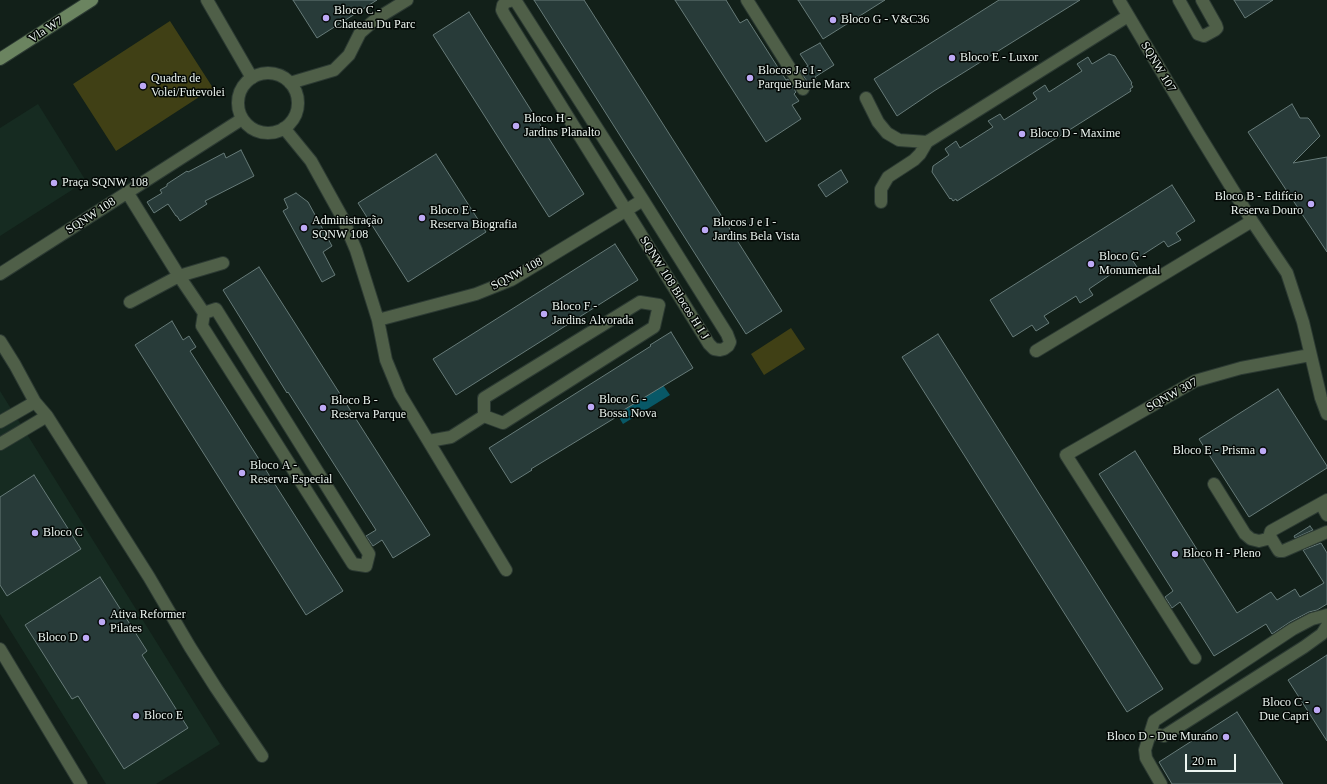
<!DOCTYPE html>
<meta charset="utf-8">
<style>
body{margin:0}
#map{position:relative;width:1327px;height:784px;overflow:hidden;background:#122019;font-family:"Times New Roman",serif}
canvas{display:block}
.scale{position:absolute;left:1185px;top:754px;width:51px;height:18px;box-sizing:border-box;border:2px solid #ecf5f0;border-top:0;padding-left:5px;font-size:12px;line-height:14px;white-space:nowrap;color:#ecf5f0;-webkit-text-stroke:3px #040906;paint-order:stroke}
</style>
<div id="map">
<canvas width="1327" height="784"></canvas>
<div class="scale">20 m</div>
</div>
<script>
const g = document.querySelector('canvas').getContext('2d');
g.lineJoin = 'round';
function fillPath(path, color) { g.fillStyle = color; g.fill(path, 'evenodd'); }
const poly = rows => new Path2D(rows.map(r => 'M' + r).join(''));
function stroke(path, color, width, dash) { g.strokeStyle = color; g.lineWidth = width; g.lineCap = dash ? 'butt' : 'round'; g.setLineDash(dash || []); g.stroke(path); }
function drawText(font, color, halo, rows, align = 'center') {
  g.font = font + ' "Times New Roman",serif'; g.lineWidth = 3; g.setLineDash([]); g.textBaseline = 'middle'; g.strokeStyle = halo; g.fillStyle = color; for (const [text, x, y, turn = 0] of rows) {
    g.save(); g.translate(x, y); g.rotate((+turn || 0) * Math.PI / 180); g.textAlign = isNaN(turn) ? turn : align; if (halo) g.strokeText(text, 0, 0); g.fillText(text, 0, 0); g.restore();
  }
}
fillPath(poly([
 [38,104,86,181,0,236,0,128],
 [0,391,220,744,156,784,106,784,0,614]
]), '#162b21');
fillPath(poly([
 [170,21,213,88,116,151,73,84],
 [791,328,805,349,764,375,751,354]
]), '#404015');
fillPath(poly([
 [663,385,670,395,623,424,617,414]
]), '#085867');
const building = poly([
 [293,0,377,0,317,38,293,0],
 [534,0,584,0,782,311,746,334,534,0],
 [675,0,726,0,740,23,747,19,786,80,788,79,796,92,794,94,799,101,792,105,801,119,766,142,675,0],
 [798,0,885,0,823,39,798,0],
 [999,0,1080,0,934,91,897,116,874,79,999,0],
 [1234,0,1273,0,1245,18,1234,0],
 [469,12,584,194,549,217,433,35,469,12],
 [820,43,834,65,815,77,816,79,809,84,800,71,808,66,800,54,820,43],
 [1109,54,1115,56,1132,83,1131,84,1133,87,1130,89,1131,91,957,201,956,199,953,201,951,198,950,199,932,172,933,166,949,155,945,149,956,141,960,148,993,127,988,121,1000,114,1004,120,1037,99,1033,93,1045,85,1049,92,1082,71,1077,64,1088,57,1092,64,1109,54],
 [1292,104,1300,118,1308,118,1310,120,1320,136,1293,163,1327,157,1327,252,1248,132,1292,104],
 [241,150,254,176,205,201,207,204,180,221,177,216,176,216,168,204,154,213,147,202,162,193,160,190,167,186,167,184,187,171,188,172,224,153,226,158,241,150],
 [436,154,486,232,408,282,358,203,436,154],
 [841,170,848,182,826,197,818,185,841,170],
 [1172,185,1195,221,1176,233,1181,240,1168,247,1164,241,1133,261,1137,267,1124,275,1120,268,1089,289,1093,295,1080,303,1076,296,1044,316,1049,323,1036,331,1032,325,1013,337,990,300,1172,185],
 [296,193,308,202,332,246,323,252,335,275,322,282,283,211,288,208,284,199,296,193],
 [615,244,638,280,456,395,433,359,615,244],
 [259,267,430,535,393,558,382,540,373,546,366,536,376,530,288,392,287,393,223,290,259,267],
 [172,321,183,340,189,336,196,347,190,351,343,591,306,615,135,345,172,321],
 [671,332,693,368,617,414,618,416,531,469,532,470,511,483,489,448,651,346,650,345,671,332],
 [938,334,1163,689,1127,712,902,357,938,334],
 [1278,389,1327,466,1327,468,1249,517,1199,439,1278,389],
 [1135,451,1237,613,1271,592,1277,600,1295,589,1300,597,1324,583,1303,550,1321,543,1327,553,1327,604,1317,610,1309,612,1290,622,1272,634,1266,624,1214,656,1180,602,1172,608,1165,597,1173,591,1099,474,1135,451],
 [34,475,81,549,7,596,0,585,0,497,34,475],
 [1310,526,1313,530,1295,538,1294,536,1310,526],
 [100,577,147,651,142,655,188,728,124,769,78,696,72,699,25,625,100,577],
 [1327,655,1327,741,1288,680,1327,655],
 [1237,712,1283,784,1172,784,1159,762,1237,712]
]);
fillPath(building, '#283b39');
stroke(building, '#677b79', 1);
const street = poly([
 [207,0,252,78],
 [514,0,517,3,643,200,727,334,730,342,728,346,724,349,720,350,714,349,709,344,504,14,502,10,503,5,506,2,514,0],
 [747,0,803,89],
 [1119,0,1198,133,1252,221,1287,273,1303,322,1321,398,1327,414],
 [1179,0,1198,34,1204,36,1215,30,1217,28,1216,25,1202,0],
 '238 103a30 30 0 1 1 60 0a30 30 0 1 1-60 0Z',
 [290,83,334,70,349,55,360,33,376,19,407,0],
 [866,98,878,122,887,133,899,140,927,142],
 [284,128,311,161,342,217,356,250,378,320,386,360,400,394,506,570],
 [127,192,179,276,204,313],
 [881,202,881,189,888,177,914,160,920,154,927,142,1128,16],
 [0,274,242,119],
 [130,302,179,276,223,263],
 [640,302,659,305,654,327,503,423,484,416,484,398,640,302],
 [216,309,369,554,366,566,353,564,202,326,204,313,216,309],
 [378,320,476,294,511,280,643,200],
 [0,341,15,365,35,402,47,416,149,577,190,647,216,688,262,756],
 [1036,351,1252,221],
 [0,422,35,402],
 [429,441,451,437,484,416],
 [0,444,47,416],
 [1214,484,1245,534,1251,539,1259,541,1271,538],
 [1327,500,1271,531,1270,534,1271,538,1277,548,1279,551,1283,551,1327,532],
 [1321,504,1327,515],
 [0,649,81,784],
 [1195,658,1066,455,1195,381,1241,368,1310,355],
 [1151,733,1164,736,1304,647,1322,634,1327,626],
 [1161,784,1146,758,1145,750,1154,721,1293,629,1312,619,1327,615]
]);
const secondary = poly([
 [0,59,92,0]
]);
stroke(street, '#2c3a33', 14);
stroke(secondary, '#2c3a33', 14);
stroke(street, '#4f5f48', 12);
stroke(secondary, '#6b8460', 12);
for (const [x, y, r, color] of [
 [326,18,4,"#bda9f5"],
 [833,20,4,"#bda9f5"],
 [952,58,4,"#bda9f5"],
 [750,78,4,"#bda9f5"],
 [143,86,4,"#bda9f5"],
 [516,126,4,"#bda9f5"],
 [1022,134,4,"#bda9f5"],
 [54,183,4,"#bda9f5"],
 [1311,204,4,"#bda9f5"],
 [422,218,4,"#bda9f5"],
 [304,228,4,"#bda9f5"],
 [705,230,4,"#bda9f5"],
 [1091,264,4,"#bda9f5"],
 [544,314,4,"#bda9f5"],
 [591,407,4,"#bda9f5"],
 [323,408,4,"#bda9f5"],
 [1263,451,4,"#bda9f5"],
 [242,473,4,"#bda9f5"],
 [35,533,4,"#bda9f5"],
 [1175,554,4,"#bda9f5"],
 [102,622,4,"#bda9f5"],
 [86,638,4,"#bda9f5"],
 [1317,710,4,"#bda9f5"],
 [136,716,4,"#bda9f5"],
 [1226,737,4,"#bda9f5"]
]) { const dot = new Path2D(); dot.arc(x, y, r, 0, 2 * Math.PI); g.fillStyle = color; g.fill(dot); stroke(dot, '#040906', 1.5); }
drawText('12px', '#ecf5f0', '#040906', [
 ["Bloco C -",334,11],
 ["Chateau Du Parc",334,25],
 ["Bloco G - V&C36",841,20],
 ["Bloco E - Luxor",960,58],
 ["Blocos J e I -",758,71],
 ["Parque Burle Marx",758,85],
 ["Quadra de",151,79],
 ["Volei/Futevolei",151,93],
 ["Bloco H -",524,119],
 ["Jardins Planalto",524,133],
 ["Bloco D - Maxime",1030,134],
 ["Praça SQNW 108",62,183],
 ["Bloco B - Edifício",1303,197,"right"],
 ["Reserva Douro",1303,211,"right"],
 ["Bloco E -",430,211],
 ["Reserva Biografia",430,225],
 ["Administração",312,221],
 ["SQNW 108",312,235],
 ["Blocos J e I -",713,223],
 ["Jardins Bela Vista",713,237],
 ["Bloco G -",1099,257],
 ["Monumental",1099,271],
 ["Bloco F -",552,307],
 ["Jardins Alvorada",552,321],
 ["Bloco G -",599,400],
 ["Bossa Nova",599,414],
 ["Bloco B -",331,401],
 ["Reserva Parque",331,415],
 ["Bloco E - Prisma",1255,451,"right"],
 ["Bloco A -",250,466],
 ["Reserva Especial",250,480],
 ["Bloco C",43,533],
 ["Bloco H - Pleno",1183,554],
 ["Ativa Reformer",110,615],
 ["Pilates",110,629],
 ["Bloco D",78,638,"right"],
 ["Bloco C -",1309,703,"right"],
 ["Due Capri",1309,717,"right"],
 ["Bloco E",144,716],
 ["Bloco D - Due Murano",1218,737,"right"]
], 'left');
drawText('12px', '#ecf5f0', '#040906', [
 ["Vla W7",46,30,-33],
 ["SQNW 107",1158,67,59],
 ["SQNW 108",91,216,-33],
 ["SQNW 108",517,274,-28],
 ["SQNW 108 Blocos H I J",674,288,58],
 ["SQNW 307",1172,395,-29]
]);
</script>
